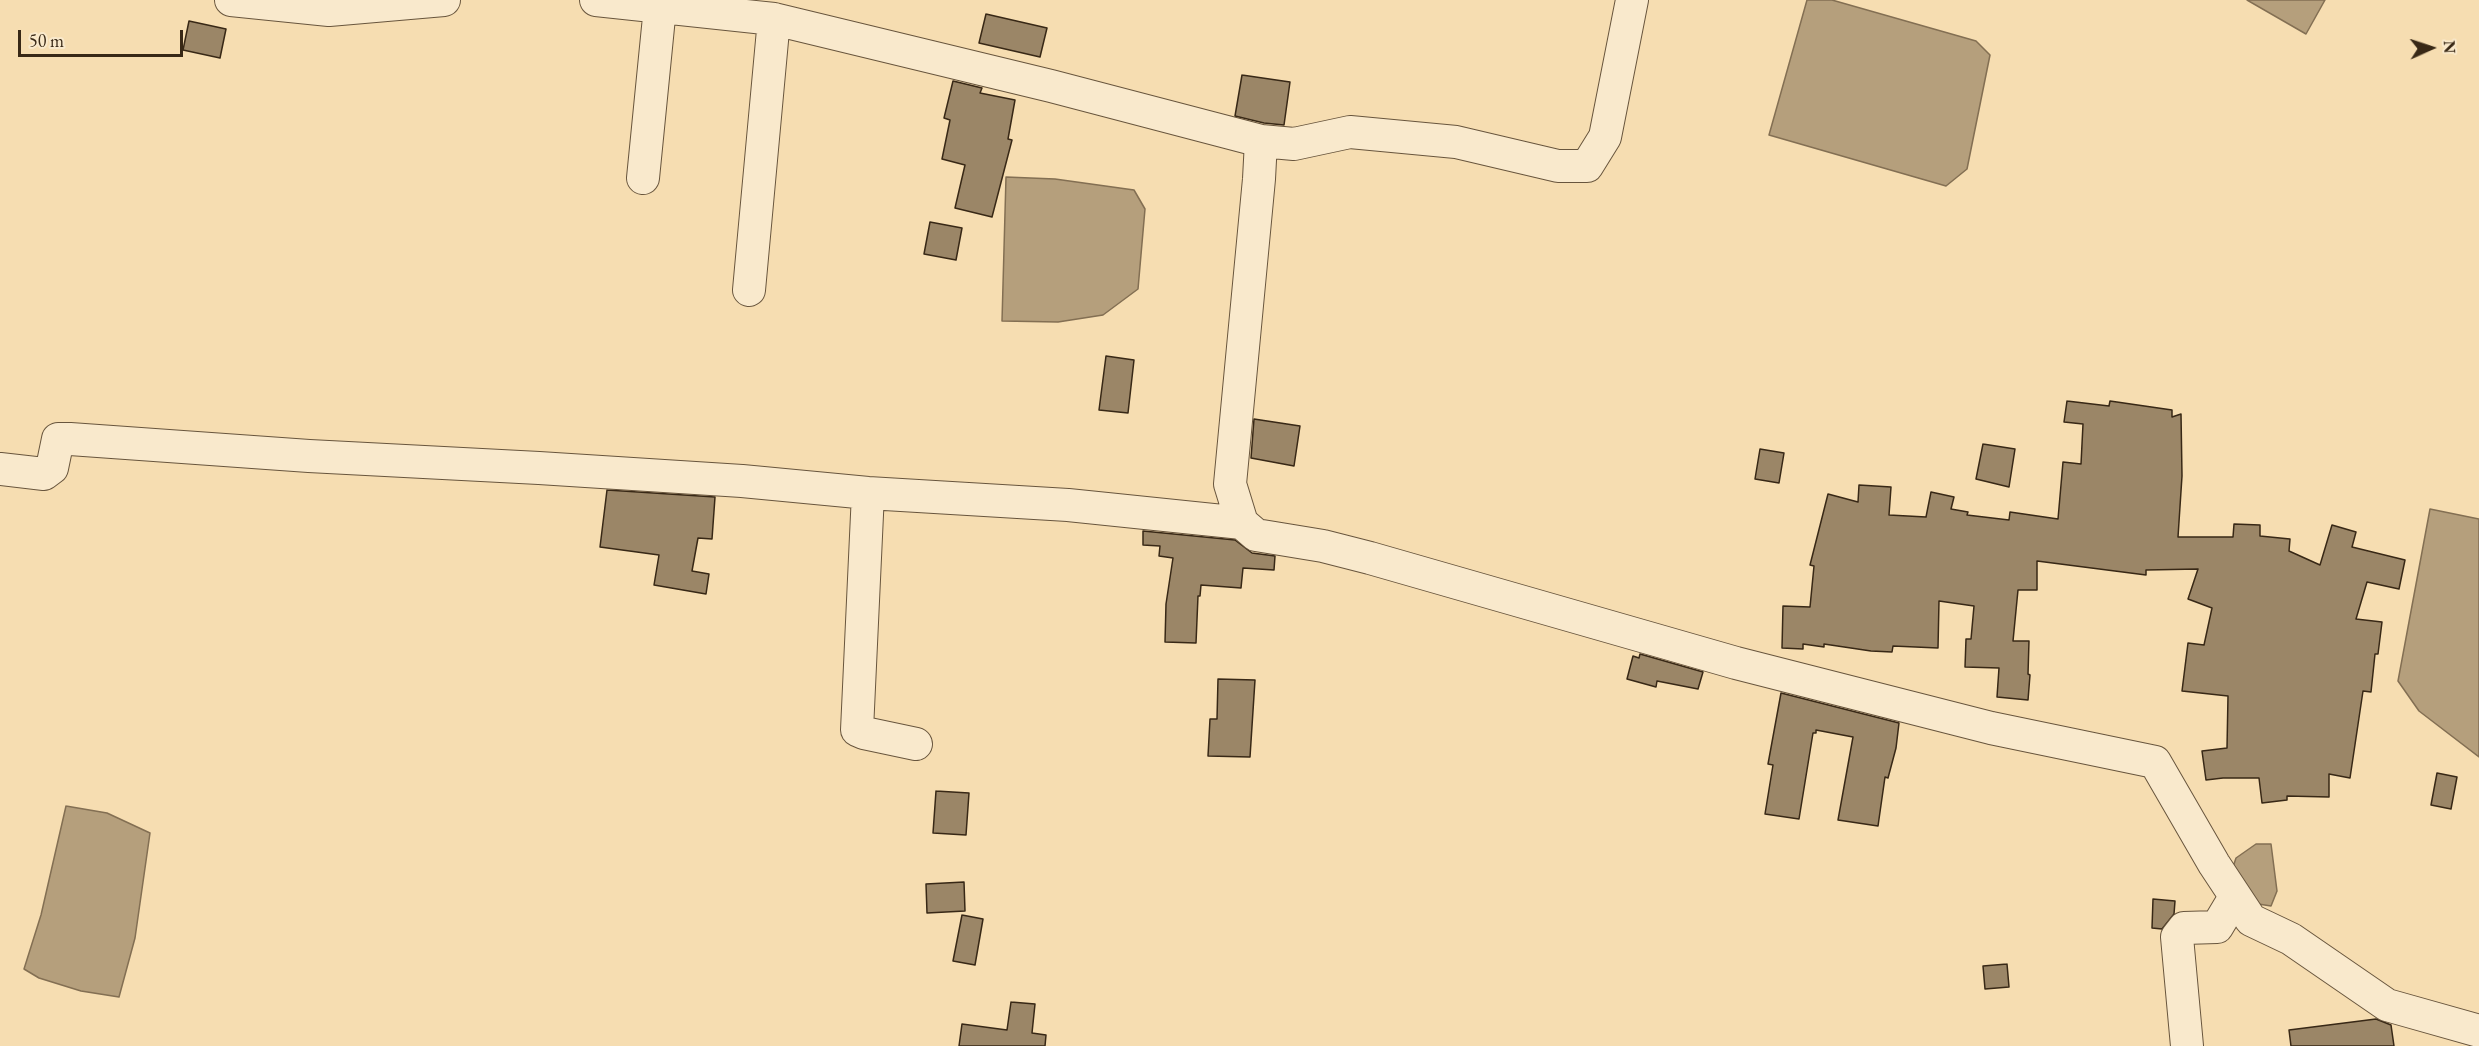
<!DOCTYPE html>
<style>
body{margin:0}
#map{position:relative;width:2479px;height:1046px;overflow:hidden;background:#f6ddb1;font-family:"EB Garamond",serif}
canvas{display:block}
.north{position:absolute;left:2401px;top:18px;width:60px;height:60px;-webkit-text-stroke:4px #f9e9cc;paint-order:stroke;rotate:87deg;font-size:16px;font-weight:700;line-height:24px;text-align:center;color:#382816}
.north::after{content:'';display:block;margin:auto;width:21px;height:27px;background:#382816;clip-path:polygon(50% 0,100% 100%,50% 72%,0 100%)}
.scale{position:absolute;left:18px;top:30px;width:165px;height:27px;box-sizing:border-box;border:3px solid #382816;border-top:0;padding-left:8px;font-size:18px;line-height:21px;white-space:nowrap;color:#382816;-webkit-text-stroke:4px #f9e9cc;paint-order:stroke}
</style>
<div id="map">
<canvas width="2479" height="1046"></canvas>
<div class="north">N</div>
<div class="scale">50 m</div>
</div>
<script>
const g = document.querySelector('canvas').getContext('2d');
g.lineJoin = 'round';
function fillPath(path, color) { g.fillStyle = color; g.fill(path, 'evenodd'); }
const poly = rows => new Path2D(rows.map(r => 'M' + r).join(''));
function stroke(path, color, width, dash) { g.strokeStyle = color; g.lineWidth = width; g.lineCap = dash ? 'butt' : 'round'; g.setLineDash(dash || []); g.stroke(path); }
const water = poly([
 [1807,0,1832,0,1976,41,1990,55,1967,169,1946,186,1769,135,1807,0],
 [2247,0,2325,0,2306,34,2247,0],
 [1006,177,1055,179,1134,190,1145,209,1138,289,1103,315,1058,322,1002,321,1006,177],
 [2430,509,2479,519,2479,757,2419,711,2398,681,2430,509],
 [66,806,107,813,150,833,135,938,119,997,81,991,39,978,24,969,41,915,66,806],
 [2256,844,2271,844,2277,891,2271,906,2252,903,2231,873,2236,858,2256,844]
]);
fillPath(water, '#b59f7c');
stroke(water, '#836f53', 1.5);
const building = poly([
 [986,14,1047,28,1040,57,979,43,986,14],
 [189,21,226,29,220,58,183,50,189,21],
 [1242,75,1290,82,1284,125,1264,123,1235,116,1242,75],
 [953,81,982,88,980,93,1015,100,1008,139,1012,140,992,217,955,208,965,165,942,159,950,120,944,118,953,81],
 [930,222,962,228,956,260,924,254,930,222],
 [1106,356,1134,360,1128,413,1099,410,1106,356],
 [2067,401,2109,406,2110,401,2172,410,2172,417,2181,414,2182,476,2178,537,2233,537,2234,524,2260,525,2260,536,2290,539,2289,551,2320,565,2332,525,2356,532,2352,547,2405,560,2399,589,2367,582,2356,619,2382,622,2378,654,2375,654,2371,692,2363,691,2350,778,2329,774,2329,797,2287,796,2287,800,2262,803,2259,778,2223,778,2206,780,2202,751,2227,748,2228,696,2182,691,2188,643,2204,645,2212,608,2188,599,2198,569,2146,570,2146,575,2037,561,2037,590,2018,590,2013,641,2029,641,2028,674,2030,675,2028,700,1997,697,1999,668,1965,667,1966,639,1971,639,1974,606,1939,601,1938,648,1893,646,1892,652,1871,651,1824,644,1824,647,1803,644,1803,649,1782,648,1783,606,1810,607,1814,566,1810,565,1828,494,1858,502,1859,485,1891,487,1889,515,1926,517,1931,492,1954,497,1951,509,1968,512,1967,515,2009,520,2010,512,2058,519,2063,462,2081,464,2083,424,2064,422,2067,401],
 [1254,419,1300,426,1294,466,1251,458,1254,419],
 [1983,444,2015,449,2009,487,1976,479,1983,444],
 [1760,449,1784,453,1779,483,1755,479,1760,449],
 [607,490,715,497,712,539,698,538,692,571,709,574,706,594,654,585,659,555,600,547,607,490],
 [1143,531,1235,540,1252,553,1275,556,1274,570,1243,568,1241,588,1201,585,1200,596,1198,596,1196,643,1165,642,1166,604,1173,558,1159,556,1160,546,1143,545,1143,531],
 [1640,654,1703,672,1698,689,1657,681,1656,687,1627,679,1633,656,1639,658,1640,654],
 [1218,679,1255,680,1250,757,1208,756,1210,719,1217,719,1218,679],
 [1781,693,1899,723,1896,748,1888,778,1885,777,1878,826,1838,820,1853,737,1816,730,1816,733,1813,733,1799,819,1765,814,1773,765,1768,764,1781,693],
 [2437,773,2457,777,2451,809,2431,805,2437,773],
 [936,791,969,793,966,835,933,833,936,791],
 [964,882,965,911,927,913,926,884,964,882],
 [2153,899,2175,901,2174,914,2162,929,2152,928,2153,899],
 [962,915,983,919,975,965,953,961,962,915],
 [2007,964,2009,987,1985,989,1983,966,2007,964],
 [1011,1002,1035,1004,1032,1033,1046,1035,1045,1046,959,1046,962,1024,1007,1030,1011,1002],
 [2376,1019,2391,1025,2394,1046,2291,1046,2289,1030,2376,1019]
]);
fillPath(building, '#9b8667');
stroke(building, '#382816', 1.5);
const minor = poly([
 [231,0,329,10,444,0],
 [596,0,774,19,1051,86,1261,141,1259,179,1230,484,1242,523,1256,535,1323,546,1370,558,1736,663,1991,728,2155,762,2214,864,2251,920,2291,939,2387,1005,2479,1031],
 [1261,141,1294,144,1350,132,1456,142,1558,166,1587,166,1605,137,1632,0],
 [643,178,660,7],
 [749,290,774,19],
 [0,469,44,474,52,468,58,439,70,439,309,456,539,468,742,481,868,493,1068,505,1242,523],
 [868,493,857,730,864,733,916,744],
 [2187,1046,2177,937,2184,928,2217,927,2235,897]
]);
stroke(minor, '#68553d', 34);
stroke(minor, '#f9e9cc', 32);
</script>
